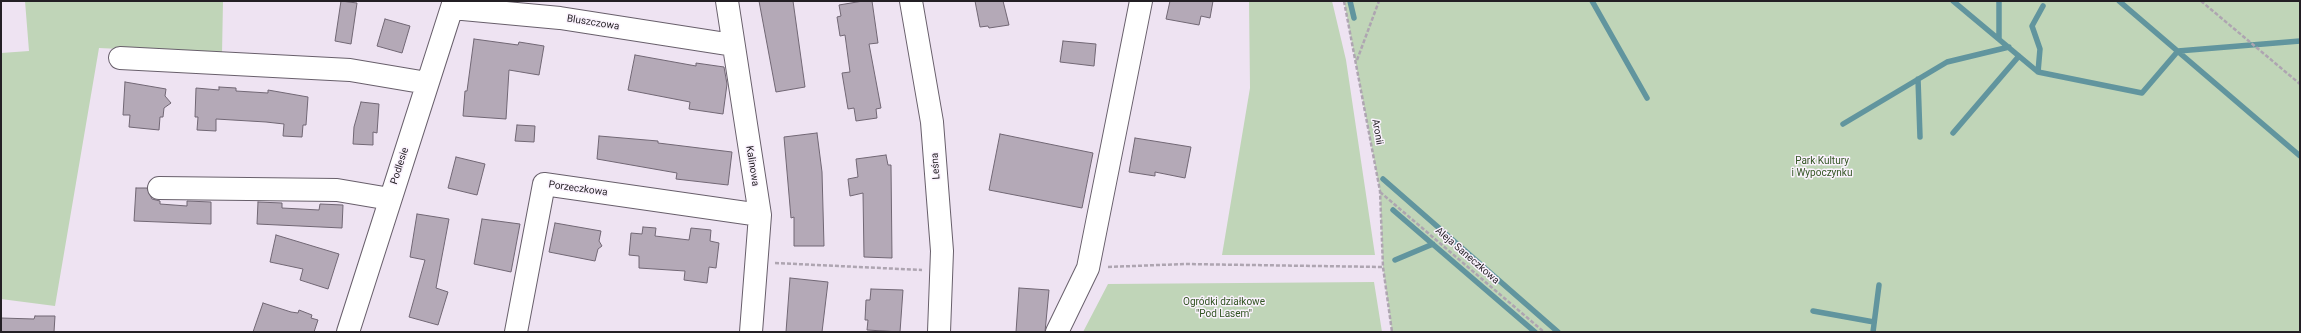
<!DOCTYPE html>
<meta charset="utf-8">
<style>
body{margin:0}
#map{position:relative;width:2301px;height:333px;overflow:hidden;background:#eee3f2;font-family:Roboto,sans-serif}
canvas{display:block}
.frame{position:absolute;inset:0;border:2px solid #231f24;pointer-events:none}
</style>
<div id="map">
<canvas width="2301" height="333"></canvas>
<div class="frame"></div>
</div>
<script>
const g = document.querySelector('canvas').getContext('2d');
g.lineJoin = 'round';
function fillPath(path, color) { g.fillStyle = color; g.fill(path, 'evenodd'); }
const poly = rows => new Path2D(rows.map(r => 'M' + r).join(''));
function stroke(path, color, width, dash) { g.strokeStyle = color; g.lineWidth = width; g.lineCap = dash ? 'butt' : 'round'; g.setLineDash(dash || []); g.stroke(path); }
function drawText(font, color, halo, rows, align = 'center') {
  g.font = font + ' Roboto,sans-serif'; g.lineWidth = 3; g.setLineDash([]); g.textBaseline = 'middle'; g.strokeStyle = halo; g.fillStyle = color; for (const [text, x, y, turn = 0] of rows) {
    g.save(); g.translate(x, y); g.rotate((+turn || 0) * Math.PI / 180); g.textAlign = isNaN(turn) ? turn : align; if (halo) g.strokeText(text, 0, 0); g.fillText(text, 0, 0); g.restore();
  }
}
fillPath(poly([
 [25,1,223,1,222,54,99,48,55,306,1,299,1,53,29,51],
 [1249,1,1332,1,1346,60,1375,255,1222,255,1250,88],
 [1344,1,2300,1,2300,332,1392,332,1383,267,1380,191],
 [1374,282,1382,332,1083,332,1108,284]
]), '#c0d5b8');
stroke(poly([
 [1350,1,1354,18],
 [1592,1,1647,98],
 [1953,1,2038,72,2142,93,2178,51,2300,41],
 [1999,1,1999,39],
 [2119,1,2300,156],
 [2038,72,2040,49,2032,26,2043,6],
 [1918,79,1920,137],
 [1843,124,1947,62,2009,47],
 [1953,133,2019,56],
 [1383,179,1558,332],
 [1393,210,1535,332],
 [1395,260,1433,244],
 [1813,311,1874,322],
 [1873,332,1879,285]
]), '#61959e', 5.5);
const building = poly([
 [341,1,357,3,351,44,335,41,341,1],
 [759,1,793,1,805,87,776,92,759,1],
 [863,1,872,1,878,43,869,44,881,108,876,109,877,118,856,121,854,108,848,109,842,73,850,72,845,35,840,36,837,17,841,16,839,5,863,1],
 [975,1,1003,1,1009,25,989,28,988,26,980,27,975,1],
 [1170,1,1213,1,1210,18,1201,16,1199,25,1166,19,1170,1],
 [385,19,410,26,402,53,377,46,385,19],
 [474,39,518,45,519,42,544,46,539,75,509,70,506,119,463,116,465,91,467,91,474,39],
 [1063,41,1096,44,1094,66,1060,62,1063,41],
 [635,55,696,66,696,63,724,67,727,84,723,114,689,109,690,102,628,90,635,55],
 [125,82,166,89,165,96,171,103,164,108,163,117,160,117,159,130,129,127,130,115,123,115,125,82],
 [219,87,236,88,236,91,268,93,268,90,308,97,306,125,303,125,302,137,283,136,284,124,266,122,216,119,216,131,197,130,198,117,195,117,196,88,219,90,219,87],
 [361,102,379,104,377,133,373,132,373,145,353,144,354,127,361,102],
 [517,125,535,126,534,142,515,141,517,125],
 [817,133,822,172,824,246,794,246,794,217,791,218,784,137,817,133],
 [1000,134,1093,153,1082,208,989,190,1000,134],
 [599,136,658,141,658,143,732,152,728,185,676,179,677,173,597,159,599,136],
 [1135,138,1191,147,1185,178,1155,172,1155,176,1129,172,1135,138],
 [886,155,888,165,891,165,892,258,864,257,863,193,850,196,848,179,858,177,856,159,886,155],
 [456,157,485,164,477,195,448,188,456,157],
 [136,188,147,188,152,199,160,201,160,204,187,206,187,201,211,202,211,224,134,221,136,188],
 [258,202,282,203,282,208,301,209,319,210,320,204,343,205,342,228,257,224,258,202],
 [417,214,449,219,436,288,448,292,438,325,409,317,425,260,410,257,417,214],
 [482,219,520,224,511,272,474,264,482,219],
 [555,223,601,231,599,241,602,246,598,249,595,261,549,252,555,223],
 [643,227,656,228,655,236,689,240,691,228,711,230,710,241,719,243,716,268,709,267,707,283,684,280,685,271,639,268,639,256,629,255,631,233,642,234,643,227],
 [276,235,339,254,328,289,300,280,303,269,270,262,276,235],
 [790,278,828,282,822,332,786,332,790,278],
 [1019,288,1049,290,1045,332,1016,332,1019,288],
 [871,289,903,290,900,332,867,330,868,320,865,320,866,300,870,300,871,289],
 [263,303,291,312,298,313,299,310,312,315,311,318,318,320,314,332,253,332,263,303],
 [35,316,55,316,54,332,1,332,1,318,34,319,35,316]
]);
fillPath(building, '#b4a9b7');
stroke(building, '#716774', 1);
const minor = poly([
 [727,1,760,215,751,332],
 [911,1,932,122,942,251,939,332],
 [452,8,560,18,733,45],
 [120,58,350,70,427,83],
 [159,188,337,190,390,199],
 [348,332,454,1],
 [516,332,544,184,760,215],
 [1057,332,1088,268,1141,1]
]);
stroke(minor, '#685f6b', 24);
stroke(poly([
 [1344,1,1380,191,1383,267,1392,332],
 [2201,1,2300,84],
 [1357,60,1379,1],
 [1380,192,1544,332],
 [775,263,922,270],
 [1108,267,1184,264,1383,267]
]), '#aea5b1', 2.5, [4, 2]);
stroke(minor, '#fff', 22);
drawText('10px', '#231f24', '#faf2fd', [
 ["Bluszczowa",593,23,9],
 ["Aronii",1377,132,80],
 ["Podlesie",400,166,-72],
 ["Kalinowa",752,166,81],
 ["Leśna",936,166,-94],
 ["Porzeczkowa",578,189,8],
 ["Aleja Saneczkowa",1467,256,41]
]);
drawText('10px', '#325422', '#faf2fd', [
 ["Park Kultury",1822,161],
 ["i Wypoczynku",1822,173],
 ["Ogródki działkowe",1224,302],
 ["\"Pod Lasem\"",1224,314]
]);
</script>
